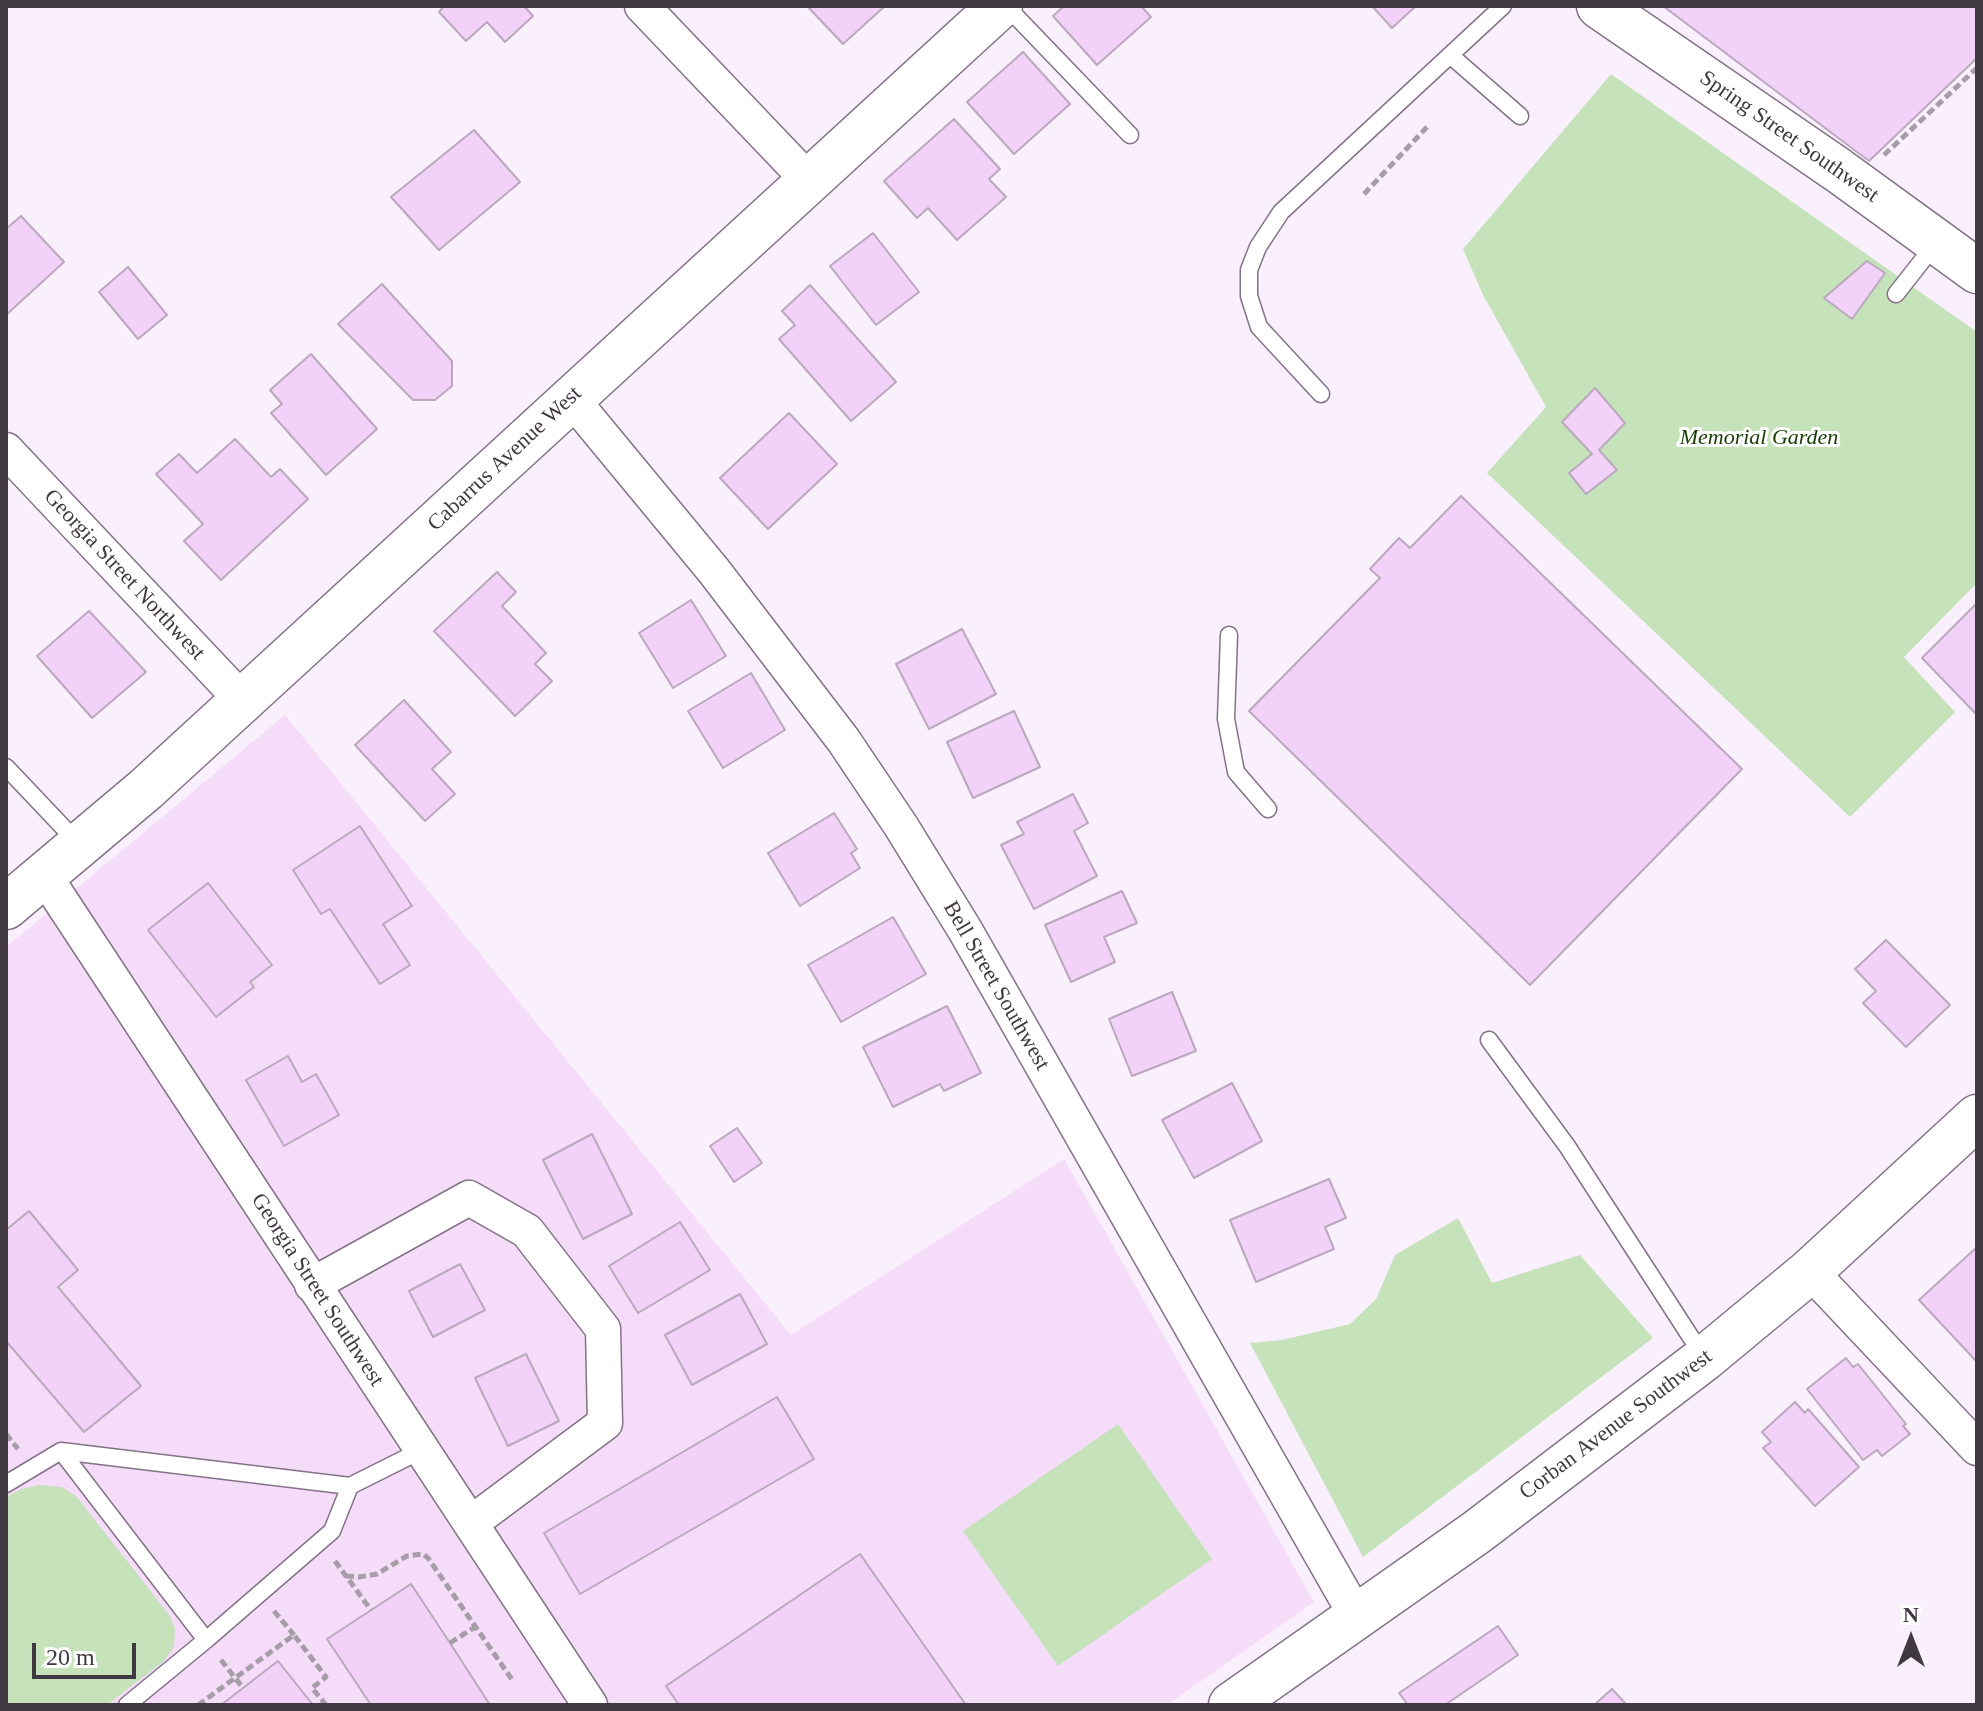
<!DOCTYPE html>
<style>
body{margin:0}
#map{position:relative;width:1983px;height:1711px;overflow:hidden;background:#faeffc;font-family:Georgia,serif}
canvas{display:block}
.frame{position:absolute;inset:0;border:8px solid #413942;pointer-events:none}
.north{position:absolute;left:1871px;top:1599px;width:80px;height:80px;-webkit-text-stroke:6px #fff;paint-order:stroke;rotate:0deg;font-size:22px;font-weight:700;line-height:32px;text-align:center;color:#413942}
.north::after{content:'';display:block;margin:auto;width:28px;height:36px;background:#413942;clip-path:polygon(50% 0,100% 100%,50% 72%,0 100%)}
.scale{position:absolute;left:32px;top:1643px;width:104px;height:36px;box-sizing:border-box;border:4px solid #413942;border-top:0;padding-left:10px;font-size:24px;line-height:28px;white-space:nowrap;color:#413942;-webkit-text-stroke:6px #fff;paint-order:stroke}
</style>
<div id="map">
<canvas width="1983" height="1711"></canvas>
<div class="frame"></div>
<div class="north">N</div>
<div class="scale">20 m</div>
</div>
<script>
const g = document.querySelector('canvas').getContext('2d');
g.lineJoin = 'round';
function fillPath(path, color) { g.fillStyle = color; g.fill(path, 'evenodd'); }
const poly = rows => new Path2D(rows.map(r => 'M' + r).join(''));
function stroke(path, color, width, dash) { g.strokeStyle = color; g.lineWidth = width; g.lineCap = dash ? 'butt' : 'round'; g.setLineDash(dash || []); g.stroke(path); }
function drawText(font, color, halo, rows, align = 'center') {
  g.font = font + ' Georgia,serif'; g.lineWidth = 6; g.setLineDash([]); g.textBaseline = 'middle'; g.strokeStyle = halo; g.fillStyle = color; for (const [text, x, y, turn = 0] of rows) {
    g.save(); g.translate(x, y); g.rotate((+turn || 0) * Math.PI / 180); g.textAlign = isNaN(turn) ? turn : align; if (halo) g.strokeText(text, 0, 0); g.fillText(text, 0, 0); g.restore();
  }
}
fillPath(poly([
 [285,715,791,1335,1064,1159,1314,1602,1167,1705,6,1705,6,947]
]), '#f5ddfa');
fillPath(poly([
 [1611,74,1977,332,1977,583,1904,657,1955,712,1850,817,1487,473,1546,407,1483,295,1463,249],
 [1458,1218,1492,1283,1580,1255,1653,1338,1363,1557,1250,1343,1282,1340,1350,1324,1376,1299,1395,1255],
 [1118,1424,1212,1559,1058,1666,963,1531],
 [39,1485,62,1487,77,1497,170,1616,175,1628,174,1647,164,1661,107,1705,6,1705,6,1497,21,1489]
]), '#c6e2bb');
const building = poly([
 [444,6,524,6,533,16,505,42,487,22,466,41,439,12,444,6],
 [807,6,885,6,843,44,807,6],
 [1064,6,1141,6,1151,17,1097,65,1053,16,1064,6],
 [1372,6,1416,6,1392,28,1372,6],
 [1663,6,1977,6,1977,58,1869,161,1663,6],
 [1023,52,1070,104,1014,154,967,102,1023,52],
 [954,119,1000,169,989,179,1006,197,957,240,928,208,917,218,884,181,954,119],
 [474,130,520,182,439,250,391,197,474,130],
 [21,216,64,262,6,315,6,229,21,216],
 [873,233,919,292,876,325,830,266,873,233],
 [1867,261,1885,273,1852,319,1824,298,1867,261],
 [128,267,167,315,138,339,99,292,128,267],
 [382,284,452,361,452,386,435,400,413,400,338,324,382,284],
 [810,285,896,382,851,421,779,339,795,325,782,311,810,285],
 [311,354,377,429,326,475,271,413,282,404,270,390,311,354],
 [1595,388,1625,423,1599,450,1617,470,1586,494,1569,473,1592,454,1562,422,1595,388],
 [789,413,837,464,768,529,720,478,789,413],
 [235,439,271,477,280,469,308,499,221,580,184,541,203,524,156,474,179,454,197,473,235,439],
 [1461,496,1742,769,1530,985,1249,711,1380,578,1370,569,1399,538,1410,548,1461,496],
 [497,572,516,592,502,606,546,653,535,664,552,681,515,716,434,631,497,572],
 [691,600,726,656,673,688,639,633,691,600],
 [1977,603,1977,715,1922,658,1977,603],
 [89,611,146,672,92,718,37,656,89,611],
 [962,629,996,694,929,729,896,664,962,629],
 [751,673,785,730,723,768,688,711,751,673],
 [404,700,451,752,432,769,455,794,425,821,355,745,404,700],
 [1014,711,1040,767,973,798,947,742,1014,711],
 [1073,794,1088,823,1074,831,1097,876,1034,909,1001,845,1024,834,1017,822,1073,794],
 [834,813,857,849,851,853,860,868,800,906,768,853,834,813],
 [360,826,412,906,383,924,410,965,380,984,330,909,321,914,293,870,360,826],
 [208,883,272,965,250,982,254,987,216,1017,148,930,208,883],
 [1122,891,1137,923,1104,937,1115,962,1071,982,1045,925,1122,891],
 [893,917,926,974,841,1022,808,965,893,917],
 [1886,940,1950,1005,1906,1047,1863,1003,1876,991,1855,969,1886,940],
 [1172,992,1196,1051,1132,1076,1109,1019,1172,992],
 [947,1006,981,1073,944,1091,940,1084,893,1107,863,1047,947,1006],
 [288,1056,302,1082,316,1074,339,1115,284,1146,246,1080,288,1056],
 [1232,1083,1262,1141,1194,1178,1162,1120,1232,1083],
 [737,1128,762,1163,734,1182,710,1146,737,1128],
 [592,1134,632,1214,583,1239,543,1160,592,1134],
 [1329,1179,1346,1218,1325,1227,1334,1249,1256,1282,1230,1220,1329,1179],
 [29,1211,78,1270,58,1287,141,1386,84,1432,6,1341,6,1230,29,1211],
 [680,1222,710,1270,638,1313,609,1266,680,1222],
 [1977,1247,1977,1362,1919,1300,1977,1247],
 [460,1264,485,1310,433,1337,409,1291,460,1264],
 [740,1294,767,1344,692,1385,665,1335,740,1294],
 [526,1354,559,1421,508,1446,475,1378,526,1354],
 [1846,1358,1853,1367,1858,1364,1906,1424,1903,1426,1910,1434,1882,1456,1877,1450,1863,1460,1807,1389,1846,1358],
 [777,1397,814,1459,580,1594,544,1533,777,1397],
 [1795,1402,1805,1413,1808,1409,1859,1467,1815,1506,1763,1448,1771,1442,1762,1432,1795,1402],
 [860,1554,966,1705,679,1705,666,1686,860,1554],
 [411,1584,450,1643,490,1705,371,1705,327,1639,411,1584],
 [1498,1626,1518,1655,1445,1705,1408,1705,1399,1693,1498,1626],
 [278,1661,313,1705,221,1705,243,1688,278,1661],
 [1612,1689,1627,1705,1594,1705,1612,1689]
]);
fillPath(building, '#f3d2fa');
stroke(building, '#baa8bd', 2);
const lane = poly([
 [1006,6,1130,135],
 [1450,55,1520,116],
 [1896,294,1936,243],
 [1321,394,1259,327,1249,296,1249,270,1258,247,1281,212,1503,6],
 [1229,635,1226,719,1236,772,1268,809],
 [6,767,79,844],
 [1489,1040,1567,1146,1703,1356],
 [61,1451,350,1486],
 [6,1484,61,1451,206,1640,127,1705],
 [206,1640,332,1531,350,1486,422,1450]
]);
const street = poly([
 [642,6,810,182],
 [571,398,714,571,844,741,901,826,965,930,1357,1617],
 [6,450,242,700],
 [44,875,590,1705],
 [1810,1271,1977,1448],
 [312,1285,469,1198,527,1231,603,1329,605,1423,471,1523]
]);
const secondary = poly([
 [1599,6,1838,170,1977,271],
 [6,907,146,789,1000,6],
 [1231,1705,1477,1532,1705,1358,1810,1271,1977,1117]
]);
stroke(lane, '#837286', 19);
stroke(street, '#837286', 37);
stroke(secondary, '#837286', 47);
stroke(poly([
 [1884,155,1977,68],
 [1364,194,1427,127],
 [6,1434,18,1449],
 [335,1561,371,1610],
 [346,1576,359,1577,377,1574,407,1556,423,1554,428,1558,513,1681],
 [274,1611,294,1635],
 [450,1643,475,1627],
 [221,1660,243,1688],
 [198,1705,294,1635,326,1677,312,1688,326,1705],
 [369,1705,370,1704]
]), '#a79da8', 5, [8, 4]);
stroke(lane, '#fff', 16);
stroke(street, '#fff', 34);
stroke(secondary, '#fff', 44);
drawText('22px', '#413942', '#fff', [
 ["Spring Street Southwest",1789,137,35],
 ["Cabarrus Avenue West",505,459,-43],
 ["Georgia Street Northwest",124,575,47],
 ["Bell Street Southwest",996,986,60],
 ["Georgia Street Southwest",317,1290,57],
 ["Corban Avenue Southwest",1616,1425,-37]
]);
drawText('italic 22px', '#173c01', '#fff', [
 ["Memorial Garden",1759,438]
]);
</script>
